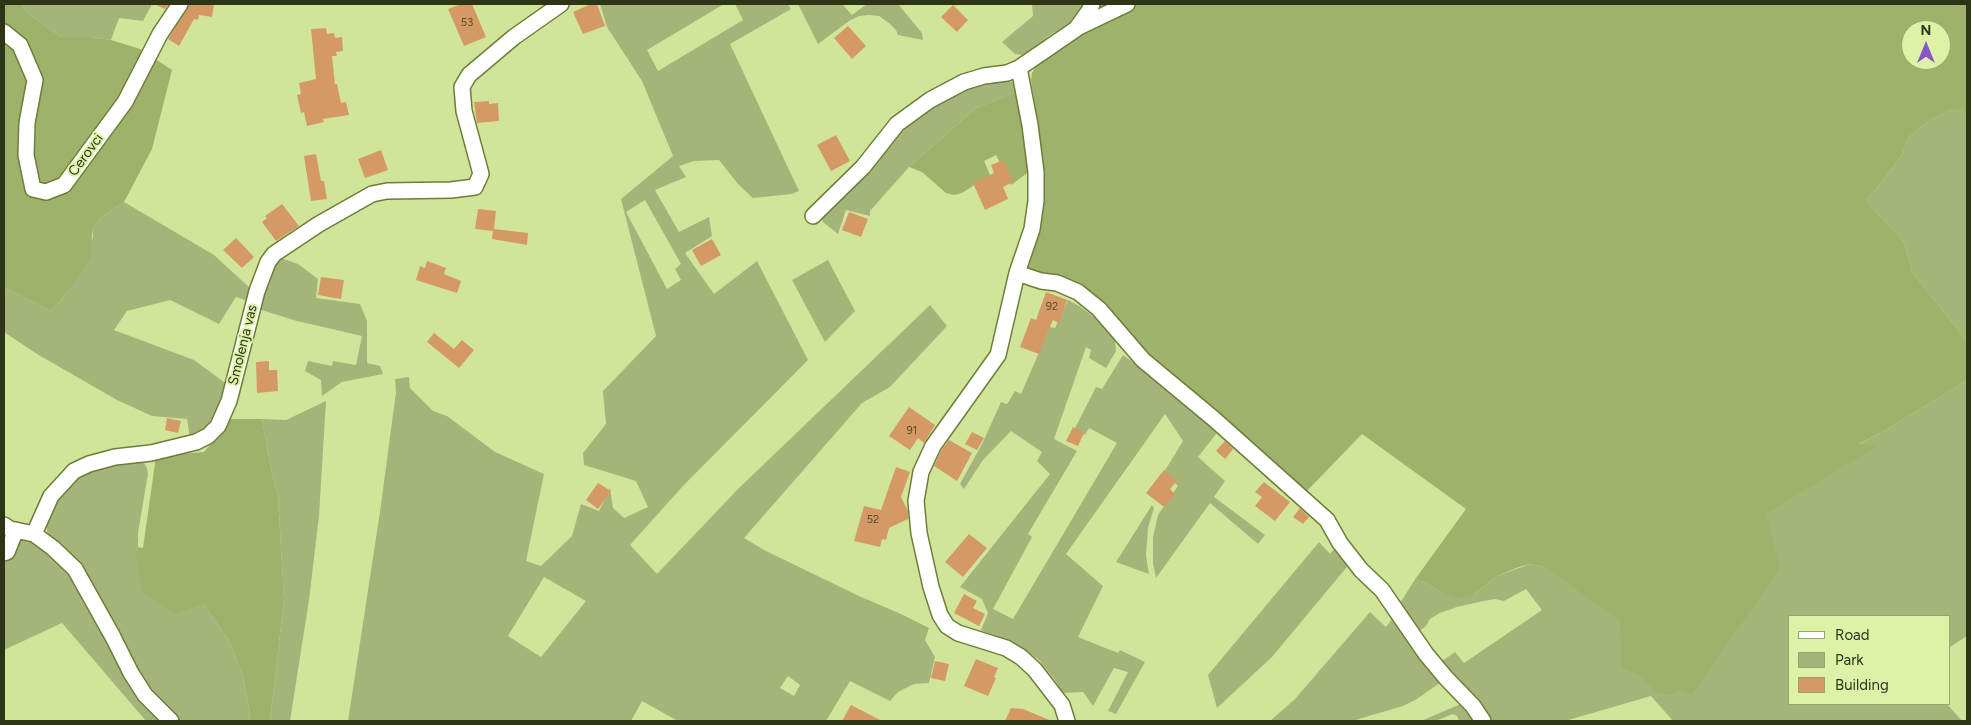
<!DOCTYPE html>
<style>
body{margin:0}
#map{position:relative;width:1971px;height:725px;overflow:hidden;background:#d1e59a;font-family:Figtree,sans-serif}
canvas{display:block}
.frame{position:absolute;inset:0;border:5px solid #2e3517;pointer-events:none}
.legend{position:absolute;left:1788px;top:615px;width:162px;height:90px;box-sizing:border-box;background:#def2a7;border:1px solid #98a66d;margin:0;padding:6px 9px;list-style:none;font-size:15px;color:#2e3517}
.legend li{display:flex;align-items:center;gap:10px;height:25px}
.legend b{width:25px;border:1px solid #98a66d}
.north{position:absolute;left:1901px;top:20px;width:50px;height:50px;box-sizing:border-box;background:#def2a7;border:1px solid #98a66d;border-radius:50%;rotate:0deg;font-size:14px;font-weight:700;line-height:20px;text-align:center;color:#2e3517}
.north::after{content:'';display:block;margin:auto;width:18px;height:22px;background:#8955cd;clip-path:polygon(50% 0,100% 100%,50% 72%,0 100%)}
</style>
<div id="map">
<canvas width="1971" height="725"></canvas>
<div class="frame"></div>
<ul class="legend">
<li><b style="height:6px;background:#fff"></b>Road</li>
<li><b style="height:14px;background:#a5b57a"></b>Park</li>
<li><b style="height:14px;background:#d59965"></b>Building</li>
</ul>
<div class="north">N</div>
</div>
<script>
const g = document.querySelector('canvas').getContext('2d');
g.lineJoin = 'round';
function fillPath(path, color) { g.fillStyle = color; g.fill(path, 'evenodd'); }
const poly = rows => new Path2D(rows.map(r => 'M' + r).join(''));
function stroke(path, color, width, dash) { g.strokeStyle = color; g.lineWidth = width; g.lineCap = dash ? 'butt' : 'round'; g.setLineDash(dash || []); g.stroke(path); }
function drawText(font, color, halo, rows, align = 'center') {
  g.font = font + ' Figtree,sans-serif'; g.lineWidth = 4; g.setLineDash([]); g.textBaseline = 'middle'; g.strokeStyle = halo; g.fillStyle = color; for (const [text, x, y, turn = 0] of rows) {
    g.save(); g.translate(x, y); g.rotate((+turn || 0) * Math.PI / 180); g.textAlign = isNaN(turn) ? turn : align; if (halo) g.strokeText(text, 0, 0); g.fillText(text, 0, 0); g.restore();
  }
}
fillPath(poly([
 [22,4,152,4,143,21,119,18,111,40,90,37,61,37,27,13],
 [600,4,724,4,647,50,658,71,743,20,735,4,788,4,791,9,730,44,799,191,792,194,753,198,738,184,719,160,694,161,679,166,686,177,655,190,679,232,709,217,712,236,685,253,714,294,757,261,808,360,682,487,630,545,657,574,738,489,930,305,947,326,890,387,862,403,744,538,766,551,859,596,901,614,929,628,925,640,935,657,929,683,914,684,898,692,890,701,850,681,826,721,678,721,642,701,631,721,348,721,380,512,396,392,395,379,409,377,410,388,433,411,447,416,495,452,544,474,526,561,541,566,572,536,581,504,599,511,610,488,613,508,624,518,648,507,636,481,584,465,583,453,606,424,603,391,656,336,621,199,673,156,642,81,607,27],
 [645,200,681,264,675,269,681,280,667,289,626,212],
 [544,577,586,601,541,657,508,636],
 [788,676,800,685,794,696,780,688],
 [798,4,842,4,852,15,867,4,898,4,922,33,923,40,898,35,896,30,890,24,879,16,869,15,859,16,849,21,818,44],
 [1032,4,1088,4,1083,17,1053,33,1024,55,1015,54,1002,42,1033,16],
 [1008,80,1020,86,1022,90,976,108,909,167,870,211,870,216,846,210,838,234,823,222,821,216,906,126,948,95,987,82],
 [1951,109,1961,109,1967,117,1967,341,1912,272,1904,242,1867,202,1868,197,1877,188,1901,156,1909,137,1927,122],
 [124,202,214,255,251,289,248,301,236,297,219,324,170,300,127,311,114,330,194,360,228,385,217,419,204,430,190,438,187,419,152,416,117,400,37,354,4,332,4,287,51,311,71,288,93,237,92,229,100,218],
 [278,257,298,264,318,279,316,298,360,304,367,321,367,363,380,366,383,374,342,382,322,396,321,380,305,371,308,361,332,366,333,361,356,365,362,336,297,321,255,308],
 [828,260,855,311,825,342,792,280],
 [1068,300,1079,306,1101,322,1115,341,1116,351,1106,368,1089,358,1091,350,1086,347,1054,439,1077,451,1028,534,1032,537,993,609,1013,619,1117,443,1089,428,1085,435,1074,430,1096,387,1102,389,1123,355,1180,396,1220,429,1198,457,1225,481,1214,497,1265,535,1258,544,1210,503,1156,578,1153,564,1153,537,1158,515,1178,486,1164,472,1183,441,1165,414,1066,554,1103,586,1078,637,1118,653,1120,650,1145,662,1116,714,1108,711,1128,672,1114,668,1093,706,1083,692,1062,693,1055,680,1038,659,1023,649,981,630,988,613,982,599,960,587,1050,474,1037,461,1042,452,1011,431,983,460,964,489,960,484,983,442,1001,402,1007,404,1015,391,1021,394,1050,327,1055,328],
 [1967,380,1967,636,1950,647,1950,616,1790,616,1790,704,1947,704,1962,721,1673,721,1651,696,1565,721,1487,721,1438,664,1455,652,1464,663,1542,610,1526,589,1504,601,1495,599,1483,601,1457,607,1440,613,1430,619,1426,626,1417,633,1398,606,1416,578,1441,592,1473,595,1497,576,1530,564,1544,567,1564,577,1763,503,1843,453,1886,430],
 [326,401,319,516,309,600,290,721,270,721,284,599,278,496,272,474,262,419,286,420],
 [143,461,147,468,148,474,138,533,138,547,135,553,204,604,229,641,242,673,250,713,249,721,176,721,145,689,50,541,47,531,47,518,53,505,75,477,99,465],
 [1152,505,1154,508,1148,528,1146,555,1149,574,1116,562],
 [17,537,40,544,74,577,165,721,146,721,62,623,4,650,4,557],
 [1319,542,1330,554,1337,546,1351,562,1272,657,1217,708,1208,675],
 [1370,612,1386,627,1396,614,1441,682,1417,699,1403,706,1352,721,1270,721,1295,699],
 [1463,703,1478,721,1459,721,1457,716,1453,714,1435,721,1421,721]
]), '#a5b57a');
fillPath(poly([
 [4,4,22,4,27,13,61,37,90,37,111,40,140,49,172,70,152,149,124,202,100,218,92,229,91,256,71,288,51,311,4,287],
 [1097,4,1967,4,1967,117,1961,109,1951,109,1927,122,1909,137,1901,156,1877,188,1868,197,1867,202,1904,242,1912,272,1967,341,1967,380,1886,430,1859,444,1877,446,1766,514,1780,568,1692,695,1679,691,1670,695,1656,692,1641,676,1621,668,1620,620,1544,567,1530,564,1519,567,1497,576,1473,595,1461,598,1441,592,1416,578,1466,509,1362,434,1304,494,1127,343,1095,301,1029,272,1025,263,1040,171,1038,123,1031,80,1032,73,1038,62],
 [1911,30,1941,30,1941,60,1911,60],
 [1022,90,1030,171,1011,185,996,155,984,161,990,175,962,193,954,195,946,193,922,172,909,167,976,108],
 [225,419,262,419,272,474,278,496,284,599,270,721,249,721,250,713,242,673,229,641,204,604,175,614,143,592,135,553,138,547,143,548,156,456,204,452,216,438]
]), '#9fb26c');
fillPath(poly([
 [154,4,169,4,165,9],
 [189,4,214,4,212,17,199,15,198,20,194,19,179,46,168,39],
 [461,4,472,4,486,37,464,46,448,9],
 [591,4,597,4,605,26,583,34,573,12],
 [953,5,968,20,957,32,941,17],
 [848,26,866,46,852,59,834,38],
 [326,28,327,34,334,33,335,38,342,37,343,51,336,52,337,56,332,56,335,84,337,84,341,103,346,102,349,115,323,119,324,122,307,126,304,112,301,113,297,95,301,94,299,83,316,79,311,29],
 [489,101,489,104,498,103,499,121,477,123,474,102],
 [836,135,850,161,831,171,817,145],
 [381,150,388,170,365,178,358,159],
 [316,154,321,181,324,181,327,199,311,201,304,156],
 [1003,160,1013,182,1003,187,1008,199,985,210,973,183,994,173,991,165],
 [282,204,299,226,276,241,262,222,267,218,265,216],
 [478,209,496,211,494,229,528,233,527,245,492,239,493,231,475,229],
 [849,212,868,219,861,237,842,230],
 [236,238,254,257,242,268,223,250],
 [712,239,721,255,701,266,692,250],
 [427,261,446,268,444,274,461,281,457,293,416,280,420,266,425,268],
 [321,277,344,280,341,299,318,295],
 [1046,292,1067,300,1059,323,1053,320,1039,354,1020,347,1031,318,1036,320],
 [434,333,454,349,462,340,474,350,459,368,427,342],
 [269,361,269,370,277,370,278,391,257,393,256,362],
 [909,407,935,425,924,443,918,438,910,450,889,436],
 [167,418,181,421,178,433,165,430],
 [1073,427,1084,433,1078,446,1066,441],
 [972,432,984,438,977,450,965,444],
 [949,440,972,453,957,481,934,466,941,451],
 [1225,441,1233,449,1225,459,1216,451],
 [896,467,910,472,901,497,908,511,908,519,889,528,886,540,882,539,880,547,854,541,864,506,881,510],
 [1164,470,1177,481,1170,489,1175,494,1164,507,1146,493],
 [1264,482,1290,502,1275,521,1255,506,1262,497,1255,492],
 [598,483,611,491,598,509,586,500],
 [1300,508,1309,517,1303,524,1293,517],
 [969,534,987,548,963,577,945,562],
 [964,594,977,601,973,608,985,614,979,626,954,613],
 [976,659,998,668,994,677,996,678,988,696,964,686],
 [935,661,949,664,945,681,931,678],
 [851,705,882,721,842,721],
 [1011,708,1023,709,1052,721,1005,721]
]), '#d59965');
const minor = poly([
 [1079,27,1127,4],
 [4,32,20,45,35,80,27,123,26,155,33,189,46,192,64,185,125,102,160,34,180,4],
 [1019,68,1076,29,1089,11,1092,4],
 [813,216,863,167,897,124,930,100,964,82,984,76,1007,73,1019,68,1030,125,1036,172,1036,201,1032,229,1017,273,998,355,933,446,921,472,916,501,919,533,931,587,940,615,947,626,958,633,1006,648,1021,657,1035,670,1062,705,1067,721],
 [1017,273,1041,281,1057,283,1078,292,1099,309,1143,360,1214,419,1327,520,1340,543,1361,570,1382,590,1426,654,1446,678,1473,706,1483,721],
 [4,525,10,529,34,534],
 [4,553,7,552,16,530],
 [171,721,145,695,131,673,113,637,75,569,53,548,34,534,51,496,74,471,89,464,115,457,151,453,196,442,208,436,218,426,229,401,257,291,268,262,274,254,319,224,372,194,387,191,451,190,475,187,481,174,464,111,462,87,469,75,514,37,561,4]
]);
stroke(minor, '#6d7e36', 18);
stroke(minor, '#fff', 15);
drawText('11px', '#584e2a', null, [
 ["53",467,23],
 ["92",1052,307],
 ["91",912,431],
 ["52",873,520]
]);
drawText('14px', '#2e3517', '#def2a7', [
 ["Cerovci",86,155,-54],
 ["Smolenja vas",243,345,-76]
]);
</script>
